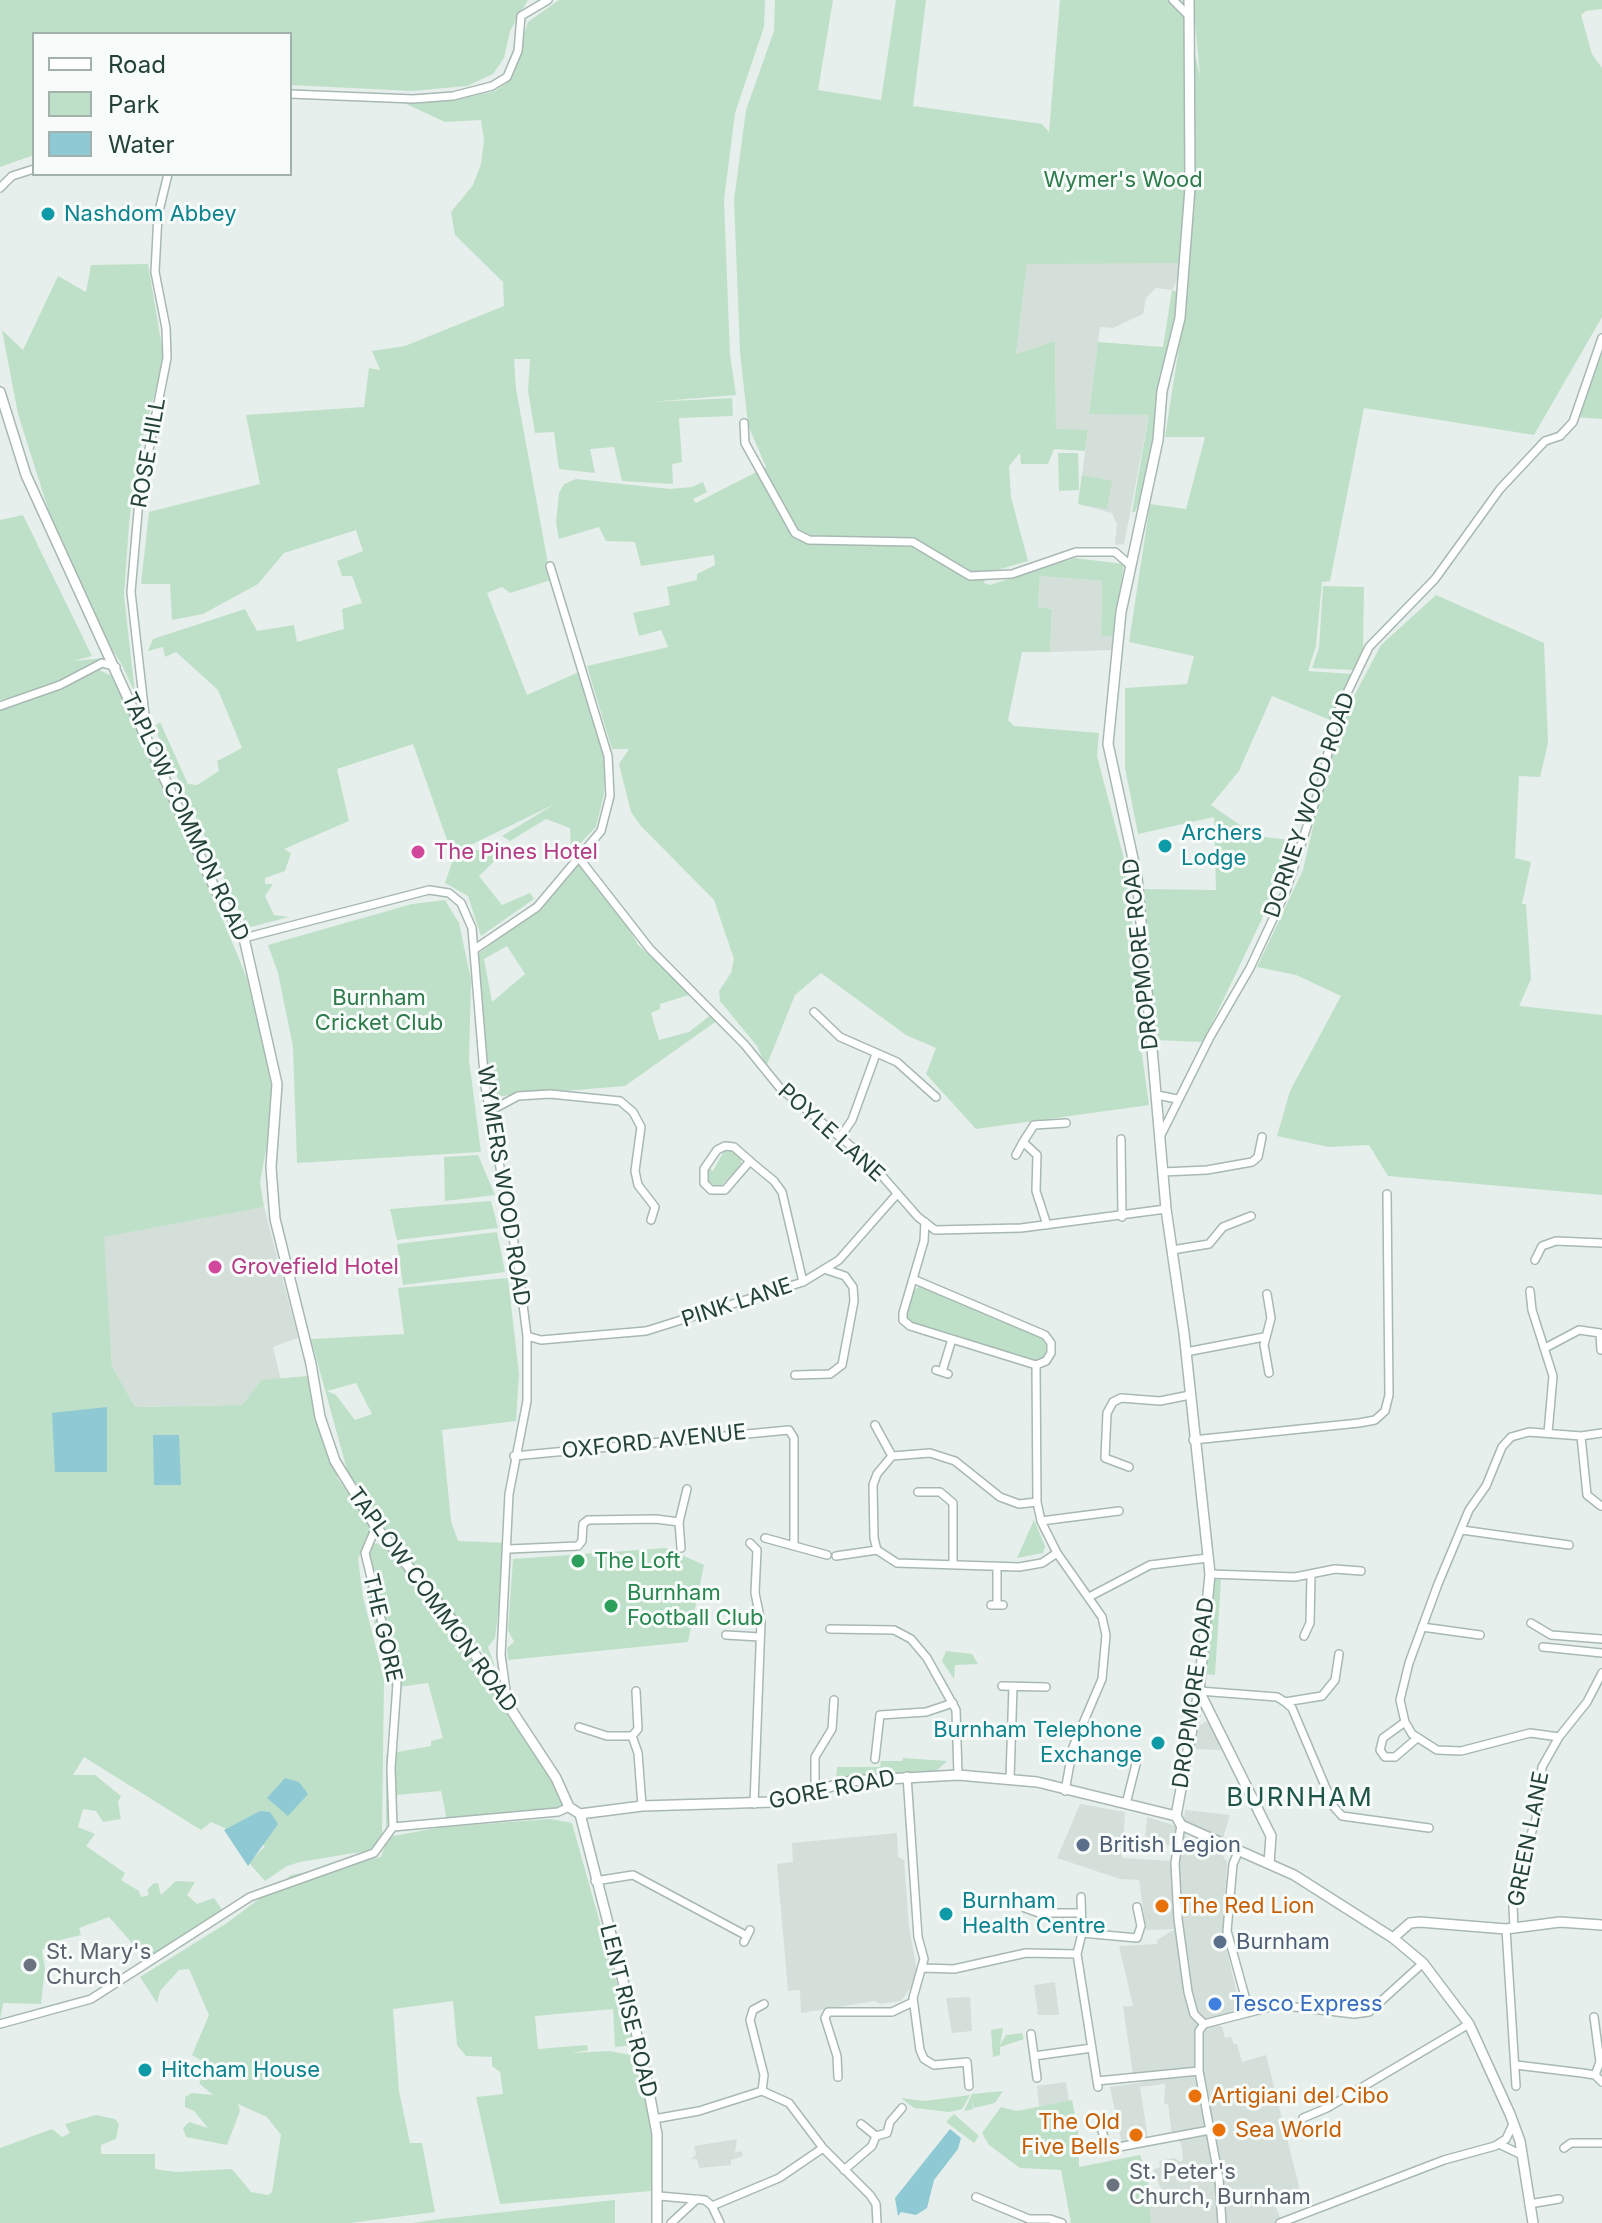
<!DOCTYPE html>
<style>
body{margin:0}
#map{position:relative;width:1602px;height:2223px;overflow:hidden;background:#e6efeb;font-family:Inter,sans-serif}
canvas{display:block}
.legend{position:absolute;left:32px;top:32px;width:260px;height:144px;box-sizing:border-box;background:#f7fbf9;border:2px solid #a3b1ad;margin:0;padding:10px 14px;list-style:none;font-size:24px;color:#24423a}
.legend li{display:flex;align-items:center;gap:16px;height:40px}
.legend b{width:40px;border:2px solid #a3b1ad}
</style>
<div id="map">
<canvas width="1602" height="2223"></canvas>
<ul class="legend">
<li><b style="height:10px;background:#fff"></b>Road</li>
<li><b style="height:22px;background:#bfe0c8"></b>Park</li>
<li><b style="height:22px;background:#8ec9d4"></b>Water</li>
</ul>
</div>
<script>
const g = document.querySelector('canvas').getContext('2d');
g.lineJoin = 'round';
function fillPath(path, color) { g.fillStyle = color; g.fill(path, 'evenodd'); }
const poly = rows => new Path2D(rows.map(r => 'M' + r).join(''));
function stroke(path, color, width, dash) { g.strokeStyle = color; g.lineWidth = width; g.lineCap = dash ? 'butt' : 'round'; g.setLineDash(dash || []); g.stroke(path); }
function drawText(font, color, halo, rows, align = 'center') {
  g.font = font + ' Inter,sans-serif'; g.lineWidth = 6; g.setLineDash([]); g.textBaseline = 'middle'; g.strokeStyle = halo; g.fillStyle = color; for (const [text, x, y, turn = 0] of rows) {
    g.save(); g.translate(x, y); g.rotate((+turn || 0) * Math.PI / 180); g.textAlign = isNaN(turn) ? turn : align; if (halo) g.strokeText(text, 0, 0); g.fillText(text, 0, 0); g.restore();
  }
}
fillPath(poly([
 [1027,263,1179,263,1178,278,1172,290,1156,288,1146,298,1143,314,1113,328,1100,327,1089,413,1149,415,1124,544,1115,545,1117,524,1112,513,1078,504,1088,431,1056,430,1055,341,1016,354],
 [1040,576,1102,581,1101,636,1114,636,1112,650,1050,652,1052,609,1038,607],
 [264,1207,298,1338,273,1347,281,1380,261,1380,242,1405,135,1407,112,1366,103,1237],
 [1207,1721,1209,1723,1222,1750,1194,1749,1198,1726],
 [1080,1804,1125,1812,1122,1858,1172,1861,1172,1846,1145,1840,1147,1817,1173,1825,1186,1836,1217,1848,1227,1862,1223,1934,1239,2003,1231,2014,1211,2019,1222,2027,1225,2038,1231,2037,1234,2044,1237,2044,1242,2062,1266,2055,1300,2190,1272,2196,1281,2221,1278,2223,1151,2223,1149,2204,1166,2201,1153,2170,1160,2167,1159,2161,1174,2158,1181,2162,1183,2158,1181,2143,1172,2136,1168,2104,1164,2104,1165,2084,1140,2087,1148,2139,1122,2144,1110,2087,1144,2082,1143,2075,1133,2075,1123,2006,1133,2006,1119,1946,1157,1944,1157,1940,1175,1929,1146,1930,1139,1880,1120,1879,1057,1858],
 [1185,1810,1230,1815,1223,1838,1184,1822],
 [897,1833,898,1857,904,1860,909,1927,917,1971,911,1987,901,2001,880,2004,875,2001,801,2013,800,1990,788,1991,777,1864,793,1862,792,1843],
 [1055,1982,1059,2015,1038,2015,1034,1985],
 [970,1997,972,2031,952,2033,946,1998],
 [1066,2082,1069,2101,1039,2107,1037,2086],
 [737,2139,735,2153,742,2151,743,2156,731,2160,731,2165,699,2168,697,2159,691,2159,696,2155,694,2146]
]), '#d4dfda');
fillPath(poly([
 [0,0,528,0,510,31,504,58,493,74,467,86,412,91,290,85,290,34,34,34,34,155,0,167],
 [559,0,765,0,764,27,735,113,724,200,730,355,736,395,650,402,732,398,733,416,679,418,682,462,672,464,673,484,622,481,614,447,590,449,595,473,559,469,554,432,535,433,528,391,530,359,514,359,516,389,551,580,510,593,502,587,487,593,527,695,579,672,605,757,604,794,596,827,571,853,570,828,546,819,510,841,502,836,555,804,452,854,413,744,337,769,349,821,284,849,291,853,285,871,265,878,265,884,273,884,265,896,274,915,289,917,247,928,154,727,160,722,188,784,197,785,219,771,217,761,242,748,218,690,176,652,165,657,163,647,148,651,153,639,245,609,257,631,294,625,297,642,344,629,342,609,362,603,352,576,342,576,337,561,363,551,356,530,284,553,258,584,203,614,172,620,170,584,141,584,149,512,260,484,246,415,364,407,369,368,380,370,372,351,405,346,504,306,503,282,455,235,451,212,473,185,481,164,484,140,481,120,445,122,404,103,454,100,495,91,508,82,528,22],
 [775,0,833,0,818,90,881,100,896,0,926,0,913,106,1042,124,1049,132,1060,0,1182,0,1200,76,1193,0,1602,0,1602,9,1586,11,1581,15,1592,54,1602,68,1602,317,1534,435,1364,408,1330,581,1322,582,1316,646,1308,671,1352,674,1330,720,1272,696,1239,771,1211,805,1256,836,1290,840,1261,921,1203,1042,1154,1040,1143,889,1216,890,1214,817,1138,834,1125,768,1125,688,1187,684,1194,656,1129,642,1150,504,1186,509,1205,437,1165,437,1188,290,1178,278,1179,263,1027,264,1016,354,1055,341,1056,429,1088,430,1085,451,1054,449,1048,464,1021,464,1020,453,1009,466,1011,497,1028,561,987,573,984,583,990,585,1075,558,1124,564,1114,636,1101,636,1102,581,1040,576,1038,607,1052,609,1050,652,1022,652,1008,720,1014,726,1099,733,1097,756,1129,878,1139,1033,1149,1105,976,1129,926,1074,936,1048,906,1035,821,973,795,995,766,1067,757,1046,720,1001,719,991,731,973,734,959,714,900,641,826,631,812,619,764,629,749,612,749,587,666,668,647,661,630,639,636,633,613,670,605,667,587,697,580,697,574,715,565,714,555,641,566,635,542,606,541,599,527,559,539,556,523,559,493,564,484,576,479,670,489,692,487,703,482,707,492,693,499,696,503,766,467,748,425,740,352,734,200,746,110,774,31],
 [148,264,164,359,137,459,129,524,124,596,135,693,121,663,74,591,18,414,2,330,23,350,58,276,86,292,91,265],
 [1172,290,1180,293,1176,321,1145,486,1135,512,1132,512,1149,415,1089,414,1098,342,1163,347],
 [1602,354,1602,419,1575,417],
 [1058,453,1078,453,1079,490,1059,491],
 [1082,475,1112,481,1107,509,1078,504],
 [23,515,92,656,73,661,104,658,47,688,0,700,0,520],
 [1323,586,1364,587,1363,649,1354,670,1312,668,1319,648],
 [1436,595,1544,643,1548,743,1540,777,1519,776,1515,858,1531,862,1522,904,1526,904,1531,979,1519,1006,1602,1015,1602,1195,1388,1176,1369,1145,1329,1147,1277,1136,1290,1091,1341,996,1296,975,1257,967,1303,870,1335,732,1381,645],
 [99,670,114,677,214,898,246,976,277,1090,260,1182,264,1207,104,1237,112,1366,135,1407,242,1405,261,1380,307,1376,338,1479,372,1527,358,1559,363,1597,384,1679,382,1834,372,1850,300,1862,287,1866,265,1881,249,1863,265,1846,211,1822,201,1830,84,1757,73,1775,95,1775,121,1796,118,1802,121,1819,103,1822,96,1811,83,1809,78,1827,95,1834,86,1846,125,1873,121,1880,139,1891,141,1897,149,1895,147,1890,153,1884,158,1883,161,1895,176,1881,195,1882,187,1895,197,1904,214,1898,223,1911,146,1959,109,1917,79,1928,81,1935,56,1941,42,1950,45,1968,41,2004,3,2003,0,2020,0,709,24,703],
 [477,850,503,853,479,876,502,905,530,893,534,899,481,936,468,896,445,883,455,854],
 [579,861,623,918,638,945,692,994,660,1004,660,1009,651,1013,659,1040,689,1032,712,1014,718,1020,625,1086,490,1097,478,954,539,908],
 [507,946,525,974,492,1002,484,959],
 [445,900,459,923,471,980,469,1060,481,1152,297,1163,293,1047,278,973,268,945,412,904],
 [724,1151,731,1151,741,1159,741,1165,719,1188,707,1180,707,1172,709,1168,713,1171],
 [478,1155,495,1195,445,1201,444,1157],
 [491,1201,498,1228,397,1240,390,1209],
 [497,1232,505,1272,403,1285,397,1244],
 [508,1278,519,1374,516,1421,442,1430,451,1521,458,1541,507,1543,495,1638,488,1647,495,1667,402,1554,349,1477,311,1339,404,1334,398,1288],
 [356,1383,372,1414,355,1420,336,1395,327,1391],
 [921,1285,1042,1338,1047,1347,1044,1357,1036,1360,912,1324,906,1315,912,1292],
 [1034,1520,1045,1546,1043,1553,1017,1558],
 [385,1543,463,1642,542,1763,563,1802,558,1811,447,1820,441,1791,395,1795,386,1830,386,1754,431,1746,431,1741,443,1738,428,1683,392,1688,368,1599,366,1555,370,1544],
 [666,1548,704,1565,688,1642,508,1660,507,1648,514,1642,508,1630,513,1559],
 [1217,1577,1221,1580,1215,1675,1206,1674,1214,1581],
 [946,1651,972,1654,978,1664,955,1665,954,1679,942,1661],
 [903,1758,947,1761,934,1773,880,1774,836,1781,837,1767,880,1767,881,1761,902,1761],
 [551,1819,572,1823,634,2045,615,2047,613,2009,535,2016,538,2049,587,2045,588,2050,572,2053,609,2051,637,2056,653,2139,651,2191,500,2204,476,2097,503,2094,500,2072,492,2066,492,2057,466,2056,457,2045,453,2001,393,2009,399,2091,410,2143,422,2143,435,2212,350,2223,0,2223,0,2148,52,2129,62,2137,70,2133,65,2124,96,2115,115,2119,119,2124,116,2139,101,2145,101,2154,155,2154,155,2169,176,2172,232,2169,251,2192,268,2195,272,2192,281,2135,267,2117,238,2104,240,2111,227,2145,186,2137,183,2128,189,2122,208,2128,194,2111,185,2107,185,2097,192,2093,213,2095,199,2083,206,2071,204,2062,192,2055,209,2015,189,1969,179,1970,160,1991,157,2003,140,1977,227,1923,291,1875,381,1857,388,1837,442,1827],
 [1003,2028,1000,2045,1006,2035,1022,2033,1024,2039,1000,2047,1000,2055,993,2057,991,2030],
 [1003,2091,995,2103,974,2108,972,2102,973,2109,964,2111,972,2094],
 [970,2095,962,2109,949,2112,914,2108,901,2098,924,2101],
 [1072,2100,1078,2130,1079,2167,1140,2155,1147,2173,1151,2223,1071,2223,1061,2170,1020,2168,989,2145,982,2133,1001,2107,1017,2111],
 [954,2114,979,2136,974,2143,946,2122],
 [615,2200,615,2223,413,2223,440,2219]
]), '#bfe0c8');
fillPath(poly([
 [107,1407,107,1472,55,1472,52,1413],
 [153,1435,179,1435,181,1485,154,1485],
 [285,1778,299,1782,308,1794,288,1816,267,1798],
 [260,1811,270,1812,278,1824,248,1866,224,1830],
 [950,2129,961,2138,958,2149,934,2180,927,2208,916,2215,901,2212,898,2216,895,2198]
]), '#8ec9d4');
const minor = poly([
 [1173,0,1189,16],
 [290,94,413,99,453,96,492,86,507,77,518,51,521,16,548,0],
 [0,188,12,176,34,169],
 [744,423,745,443,795,533,809,540,913,542,970,576,1012,574,1076,552,1115,552,1130,565],
 [0,706,60,685,102,663,116,667],
 [147,733,131,592,139,500,167,358,166,328,155,272,158,215,168,174],
 [579,858,650,949,745,1045,780,1088,869,1161,918,1217,935,1230,1021,1228,1166,1209],
 [244,938,429,890,449,893,461,903,472,928,485,1086,518,1265,527,1336,527,1401,509,1494,501,1655,506,1691,502,1695],
 [475,949,537,907,601,831,610,796,608,756,550,566],
 [814,1012,840,1037,897,1062,936,1097],
 [1157,1095,1177,1099],
 [488,1112,518,1096,550,1094,620,1101,633,1112,641,1127,635,1171,638,1185,655,1207,651,1220],
 [1161,1135,1210,1037,1250,968,1286,891,1323,777,1335,718,1369,647,1435,579,1500,489,1545,441,1560,436,1573,422,1602,338],
 [841,1136,852,1120,876,1054],
 [1121,1139,1122,1217],
 [1016,1155,1023,1142],
 [750,1161,725,1190,711,1190,704,1183,704,1169,717,1150,725,1146,734,1147,750,1161,751,1162,774,1181,782,1192,803,1282],
 [1163,1172,1207,1170,1252,1162,1258,1157,1262,1137],
 [1047,1225,1036,1191,1037,1155,1023,1142,1034,1125,1066,1123],
 [1172,1250,1209,1244,1223,1227,1251,1216],
 [1535,1260,1542,1246,1556,1241,1602,1243],
 [913,1279,1045,1335,1051,1343,1051,1353,1046,1361,1036,1365,910,1326,903,1320,903,1313,924,1241,925,1222],
 [1530,1291,1532,1310,1553,1376,1548,1433],
 [1267,1294,1271,1318,1264,1345,1269,1373],
 [527,1336,541,1340,646,1331,803,1282,839,1260,897,1194],
 [1547,1347,1579,1330,1600,1333,1601,1350],
 [1186,1352,1264,1337],
 [1036,1365,1037,1502,1041,1521,1057,1553,1102,1617,1106,1635,1102,1679,1073,1747,1065,1791],
 [936,1370,948,1374],
 [942,1372,952,1339],
 [795,1375,830,1374,842,1365,854,1301,853,1287,845,1276,827,1270],
 [875,1425,892,1456],
 [1581,1436,1587,1495,1601,1506],
 [1193,1440,1359,1423,1375,1420,1385,1411,1389,1395,1387,1194],
 [514,1456,789,1430,794,1438,794,1546],
 [1129,1467,1105,1458,1107,1413,1113,1402,1121,1398,1160,1401,1190,1395],
 [918,1492,940,1492,953,1503,953,1564],
 [1037,1502,1019,1504,1000,1497,955,1461,930,1453,892,1456,877,1474,873,1485,874,1538,877,1550,897,1563,1019,1567,1042,1563,1057,1553],
 [1041,1521,1119,1511],
 [679,1522,687,1489],
 [376,1527,365,1553,397,1684,391,1768,393,1827],
 [1462,1530,1569,1545],
 [765,1538,827,1555],
 [750,1543,757,1550,755,1593,761,1622,754,1804],
 [509,1549,578,1546,582,1541,583,1524,588,1520,656,1519,679,1522,681,1548],
 [836,1556,877,1550],
 [997,1567,997,1604],
 [1210,1574,1295,1577,1335,1569,1361,1571],
 [1089,1597,1150,1565,1208,1558],
 [991,1605,1003,1605],
 [1531,1623,1551,1635,1602,1639],
 [1422,1627,1480,1635],
 [830,1629,894,1630,911,1639,927,1658,956,1710,958,1775],
 [726,1635,760,1637],
 [1304,1636,1310,1623,1311,1575],
 [1543,1647,1602,1653],
 [1002,1686,1046,1687],
 [1199,1691,1277,1697,1285,1702,1292,1708,1334,1807,1342,1816,1429,1828],
 [1285,1702,1322,1696,1335,1680,1339,1654],
 [1405,1722,1383,1738,1380,1750,1385,1757,1395,1757,1416,1739],
 [579,1727,607,1736,632,1736,638,1729,636,1691],
 [632,1736,638,1753,642,1806],
 [1559,1737,1530,1733,1461,1751,1437,1750,1412,1734,1405,1722,1400,1700,1409,1663,1438,1584,1469,1510,1486,1486,1502,1447,1511,1437,1529,1432,1581,1436,1602,1433],
 [875,1759,880,1715,926,1712,953,1703],
 [907,1776,918,1937,924,1959,913,1998,920,2050,924,2059,934,2065,967,2062,969,2086],
 [1010,1778,1013,1687],
 [815,1790,815,1757,832,1729,834,1700],
 [1126,1804,1137,1760],
 [1181,1825,1175,1863,1178,1919,1188,1992,1194,2014,1204,2024,1199,2031,1199,2071,1219,2179,1222,2223],
 [1239,1850,1233,1864,1227,1931,1249,2011],
 [595,1881,633,1875,747,1936],
 [1025,1908,1039,1913,1080,1913],
 [1514,1928,1513,1906,1520,1868,1536,1819,1542,1767,1559,1737,1587,1702,1602,1673],
 [1506,1929,1516,2086],
 [1082,1933,1137,1938,1141,1926,1137,1907],
 [744,1942,750,1930],
 [1077,1954,1098,2087],
 [1077,1954,1082,1933,1081,1897],
 [923,1968,954,1969,1026,1953,1077,1954],
 [1594,2017,1600,2062,1595,2075],
 [0,2024,91,1999,250,1897,374,1853,393,1827,558,1812,569,1807],
 [1204,2024,1278,2005,1354,2014,1369,2012,1423,1963],
 [1031,2034,1037,2078],
 [1034,2056,1092,2048],
 [1516,2065,1582,2073,1595,2075,1602,2082],
 [838,2077,837,2056,825,2018,828,2012,892,2012,913,2002],
 [1097,2081,1199,2071],
 [762,2091,789,2103,823,2148,870,2195,876,2204,877,2223],
 [762,2091,764,2075,750,2020,753,2010,764,2004],
 [1303,2118,1327,2108,1469,2024],
 [654,2119,699,2111,762,2091],
 [861,2124,876,2136],
 [1100,2125,1108,2149,1210,2130],
 [1499,2144,1522,2155],
 [1564,2148,1571,2143,1602,2143],
 [844,2170,872,2146,876,2136,887,2133,890,2122,902,2108],
 [659,2196,705,2200,712,2206,779,2178,823,2148],
 [976,2197,1029,2219,1050,2219,1062,2223],
 [1529,2204,1559,2199],
 [712,2206,720,2223],
 [671,2223,697,2199],
 [1280,2223,1444,2160,1495,2146,1506,2139,1513,2124]
]);
const tertiary = poly([
 [0,392,26,475,216,891,244,938,277,1084,271,1167,275,1219,311,1364,320,1417,335,1461,376,1527,453,1621,556,1778,569,1807,580,1814],
 [1199,1691,1271,1836,1269,1863],
 [580,1814,642,1806,773,1802,851,1781,958,1775,1037,1782,1176,1816],
 [580,1814,642,2055,657,2134,657,2223],
 [1176,1816,1199,1691,1210,1574,1184,1333,1166,1209,1137,877,1108,744,1121,612,1158,440,1162,391,1180,318,1190,188,1189,0],
 [1176,1816,1181,1825,1294,1875,1393,1938,1423,1963,1469,2024,1510,2114,1520,2141,1533,2223],
 [1393,1938,1410,1923,1420,1922,1506,1929,1560,1922,1602,1925]
]);
stroke(minor, '#a8b8b2', 10);
stroke(tertiary, '#a8b8b2', 12);
stroke(minor, '#fff', 7);
stroke(tertiary, '#fff', 9);
for (const [x, y, r, color] of [
 [48,214,8,"#0f9aa8"],
 [1165,846,8,"#0f9aa8"],
 [418,852,8,"#d1479c"],
 [215,1267,8,"#d1479c"],
 [578,1561,8,"#2e9e5b"],
 [611,1606,8,"#2e9e5b"],
 [1158,1743,8,"#0f9aa8"],
 [1083,1845,8,"#5c6f8a"],
 [1162,1906,8,"#e8710a"],
 [946,1914,8,"#0f9aa8"],
 [1220,1942,8,"#5c6f8a"],
 [30,1965,8,"#6b7280"],
 [1215,2004,8,"#3f7fe0"],
 [145,2070,8,"#0f9aa8"],
 [1195,2096,8,"#e8710a"],
 [1219,2130,8,"#e8710a"],
 [1136,2135,8,"#e8710a"],
 [1113,2185,8,"#6b7280"]
]) { const dot = new Path2D(); dot.arc(x, y, r, 0, 2 * Math.PI); g.fillStyle = color; g.fill(dot); stroke(dot, '#f7fbf9', 3); }
drawText('22px', '#2d7a4b', '#f7fbf9', [
 ["Wymer's Wood",1123,180],
 ["Burnham",379,998],
 ["Cricket Club",379,1023]
]);
drawText('22px', '#0d838f', '#f7fbf9', [
 ["Nashdom Abbey",64,214],
 ["Archers",1181,833],
 ["Lodge",1181,858],
 ["Burnham Telephone",1142,1730,"right"],
 ["Exchange",1142,1755,"right"],
 ["Burnham",962,1901],
 ["Health Centre",962,1926],
 ["Hitcham House",161,2070]
], 'left');
drawText('22px', '#24423a', '#f7fbf9', [
 ["ROSE HILL",149,453,-80],
 ["DORNEY WOOD ROAD",1310,805,-71],
 ["TAPLOW COMMON ROAD",185,817,65],
 ["DROPMORE ROAD",1141,954,-96],
 ["POYLE LANE",831,1133,42],
 ["WYMERS WOOD ROAD",503,1186,81],
 ["PINK LANE",737,1303,-18],
 ["OXFORD AVENUE",654,1442,-6],
 ["TAPLOW COMMON ROAD",432,1600,54],
 ["THE GORE",382,1628,77],
 ["DROPMORE ROAD",1194,1693,-82],
 ["GORE ROAD",832,1790,-11],
 ["GREEN LANE",1529,1839,-79],
 ["LENT RISE ROAD",628,2011,76]
]);
drawText('22px', '#b23c85', '#f7fbf9', [
 ["The Pines Hotel",434,852],
 ["Grovefield Hotel",231,1267]
], 'left');
drawText('22px', '#27864d', '#f7fbf9', [
 ["The Loft",594,1561],
 ["Burnham",627,1593],
 ["Football Club",627,1618]
], 'left');
drawText('22px', '#4e5e75', '#f7fbf9', [
 ["British Legion",1099,1845],
 ["Burnham",1236,1942]
], 'left');
drawText('22px', '#c56008', '#f7fbf9', [
 ["The Red Lion",1178,1906],
 ["Artigiani del Cibo",1211,2096],
 ["The Old",1120,2122,"right"],
 ["Five Bells",1120,2147,"right"],
 ["Sea World",1235,2130]
], 'left');
drawText('22px', '#5b616d', '#f7fbf9', [
 ["St. Mary's",46,1952],
 ["Church",46,1977],
 ["St. Peter's",1129,2172],
 ["Church, Burnham",1129,2197]
], 'left');
drawText('22px', '#366cbe', '#f7fbf9', [
 ["Tesco Express",1231,2004]
], 'left');
g.letterSpacing = '2px';
drawText('26px', '#1f5548', '#f7fbf9', [
 ["BURNHAM",1300,1798]
]);
g.letterSpacing = '0px';
</script>
